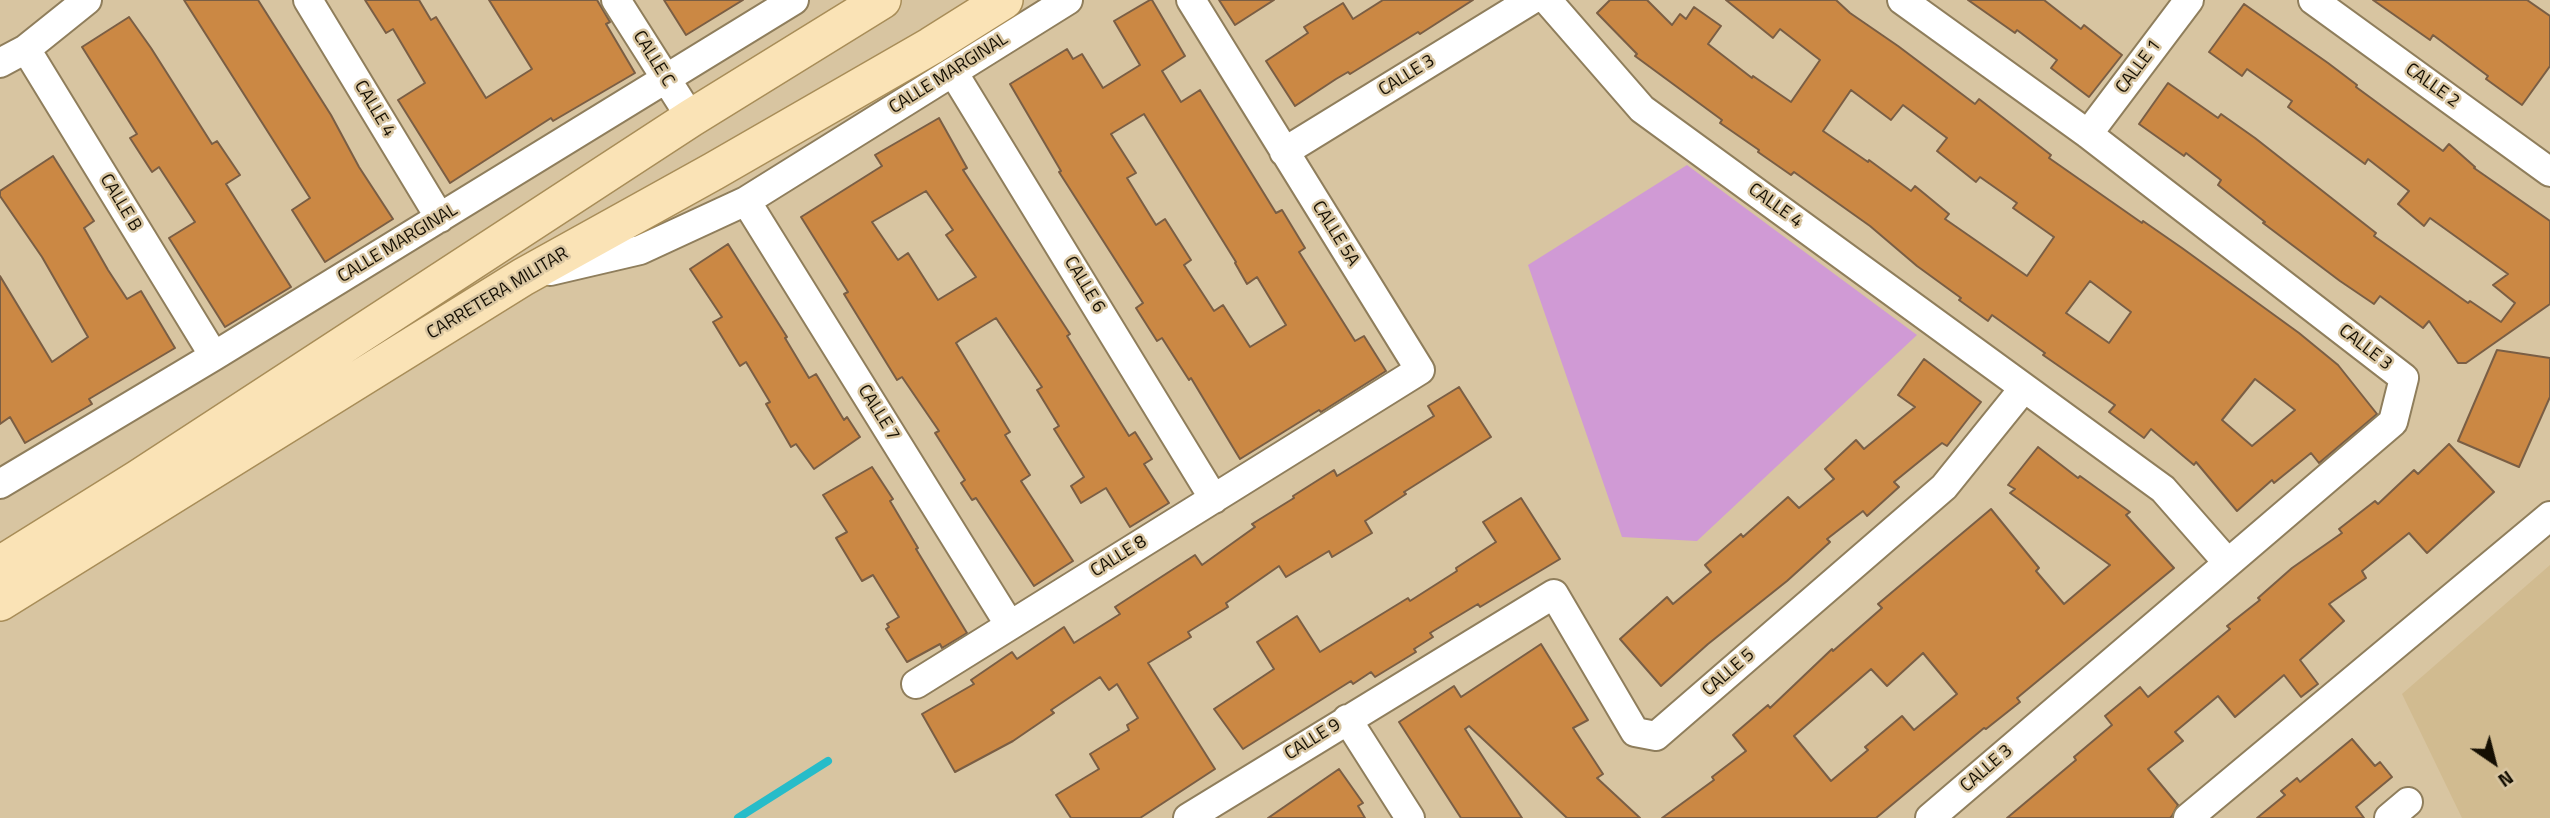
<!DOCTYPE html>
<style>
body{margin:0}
#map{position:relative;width:2550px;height:818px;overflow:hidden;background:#d8c5a1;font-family:"Titillium Web",sans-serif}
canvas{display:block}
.north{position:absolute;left:2459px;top:727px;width:70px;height:70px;-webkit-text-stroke:5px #d8c5a1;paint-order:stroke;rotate:145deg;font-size:19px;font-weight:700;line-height:28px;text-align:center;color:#150f03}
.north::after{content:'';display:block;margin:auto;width:24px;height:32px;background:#150f03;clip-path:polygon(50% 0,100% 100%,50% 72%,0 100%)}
</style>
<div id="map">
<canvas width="2550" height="818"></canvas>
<div class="north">N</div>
</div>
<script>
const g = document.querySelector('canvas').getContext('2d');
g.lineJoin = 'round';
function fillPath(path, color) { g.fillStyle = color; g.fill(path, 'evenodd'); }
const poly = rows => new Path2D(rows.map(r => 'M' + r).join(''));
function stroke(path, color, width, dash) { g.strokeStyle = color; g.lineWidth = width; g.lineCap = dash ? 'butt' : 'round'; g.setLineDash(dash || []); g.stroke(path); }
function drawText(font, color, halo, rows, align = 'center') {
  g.font = font + ' "Titillium Web",sans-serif'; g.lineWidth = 5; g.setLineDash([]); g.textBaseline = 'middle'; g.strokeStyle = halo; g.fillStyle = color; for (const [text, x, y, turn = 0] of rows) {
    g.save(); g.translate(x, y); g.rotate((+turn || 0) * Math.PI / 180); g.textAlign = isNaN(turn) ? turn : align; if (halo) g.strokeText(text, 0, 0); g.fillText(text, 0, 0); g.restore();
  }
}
fillPath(poly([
 [2550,565,2550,818,2462,818,2402,694]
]), '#d1bb90');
fillPath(poly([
 [1687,165,1917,335,1697,541,1622,537,1528,265]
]), '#d09ad5');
stroke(poly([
 [738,818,828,761]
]), '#27bcc9', 8);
const building = poly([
 [184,0,258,0,331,115,359,167,393,219,325,262,292,210,310,198,184,0],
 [365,0,419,0,431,20,436,17,486,98,532,69,489,0,597,0,610,22,606,24,635,73,553,121,551,118,450,183,398,100,425,83,393,29,386,33,365,0],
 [664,0,743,0,686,35,664,0],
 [1150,0,1152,0,1185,56,1162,71,1181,102,1200,90,1276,213,1282,210,1305,248,1299,252,1355,341,1364,336,1386,371,1321,412,1319,410,1240,459,1191,378,1189,380,1162,338,1157,341,1136,308,1143,303,1059,172,1061,171,1010,84,1067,49,1073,59,1082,54,1103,88,1140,65,1114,21,1150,0],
 [1144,114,1236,262,1235,263,1247,284,1257,277,1286,325,1250,347,1223,305,1214,311,1184,265,1191,260,1165,219,1156,225,1127,178,1136,173,1111,134,1144,114],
 [1219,0,1274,0,1235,25,1219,0],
 [1383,0,1473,0,1420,34,1418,32,1350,74,1348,72,1336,79,1295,106,1266,61,1308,33,1304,27,1343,3,1353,19,1383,0],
 [1610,0,1647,0,1672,25,1680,14,1686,19,1694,7,1721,26,1708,44,1752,78,1753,76,1791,102,1820,60,1780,29,1773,38,1726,0,1836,0,1850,13,1898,46,1975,104,1979,99,2051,155,2049,158,2142,223,2143,221,2182,248,2299,333,2338,365,2377,414,2319,463,2311,453,2274,483,2272,480,2237,511,2196,462,2194,465,2151,429,2144,438,2109,412,2115,405,2043,355,2045,353,1992,315,1988,321,1959,300,1961,298,1917,266,1870,226,1794,172,1791,175,1758,152,1759,150,1720,123,1722,120,1635,56,1637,54,1597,13,1610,0],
 [1851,90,1891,120,1903,105,1947,138,1937,151,1976,182,1980,177,2017,203,2013,208,2054,237,2027,276,1945,219,1949,214,1915,186,1911,191,1869,160,1868,162,1823,131,1851,90],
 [2090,281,2131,312,2109,343,2066,313,2090,281],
 [2255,379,2295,410,2252,446,2222,420,2255,379],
 [1968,0,2044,0,2081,29,2084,25,2122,55,2089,97,2051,68,2057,60,2017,30,2015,33,1968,0],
 [2373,0,2527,0,2550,16,2550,66,2522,105,2486,79,2488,76,2433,35,2430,40,2373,0],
 [2244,4,2328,63,2357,85,2356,87,2443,151,2449,144,2475,167,2474,168,2550,221,2550,304,2466,363,2458,363,2429,321,2423,328,2380,296,2374,304,2340,281,2263,223,2265,222,2218,185,2221,180,2186,153,2184,156,2139,124,2168,83,2218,118,2221,114,2255,138,2376,233,2374,236,2468,303,2470,301,2501,322,2515,303,2493,285,2508,274,2430,218,2424,226,2398,204,2409,191,2368,159,2365,164,2288,107,2292,101,2247,69,2242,76,2209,52,2244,4],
 [129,17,151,48,212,144,217,141,240,175,226,184,291,287,225,327,169,238,195,222,159,167,152,172,130,138,137,134,82,47,129,17],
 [939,118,967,168,963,170,1070,334,1067,336,1129,436,1135,432,1152,459,1144,464,1169,503,1130,527,1106,488,1081,503,1071,486,1084,477,1054,429,1059,426,1037,390,1042,387,996,318,960,340,956,343,1010,432,1005,435,1030,475,1021,481,1073,561,1034,586,976,498,972,500,961,483,965,480,935,433,939,431,902,377,897,380,844,294,848,292,801,217,882,166,875,155,939,118],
 [926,191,953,230,946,235,976,277,938,300,908,253,898,260,872,222,926,191],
 [53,156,94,221,84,228,108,270,127,299,141,291,175,348,89,399,92,404,25,443,10,417,0,424,0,276,52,362,88,337,42,257,0,196,0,191,53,156],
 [728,244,787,337,785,338,809,378,816,374,844,420,847,417,860,437,814,469,796,444,791,447,766,404,770,402,746,362,740,366,713,322,722,317,690,269,728,244],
 [2497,350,2550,358,2550,397,2519,467,2458,441,2497,350],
 [1924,359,1981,402,1947,446,1942,443,1894,482,1899,487,1867,516,1863,511,1827,539,1830,542,1787,581,1708,644,1661,686,1620,639,1667,597,1673,604,1711,572,1705,565,1741,534,1743,537,1788,497,1799,508,1834,479,1825,469,1856,440,1864,449,1915,407,1898,395,1924,359],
 [1459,387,1491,437,1404,492,1406,494,1365,521,1372,533,1332,557,1329,551,1286,577,1279,566,1226,603,1228,607,1188,632,1191,637,1148,663,1215,769,1140,818,1071,818,1056,795,1099,769,1090,754,1129,730,1127,725,1138,718,1117,684,1109,690,1100,677,1051,710,1054,713,1013,741,955,772,922,714,974,684,971,680,1012,652,1017,659,1064,627,1074,643,1120,614,1115,607,1195,555,1202,565,1255,527,1252,524,1294,498,1293,496,1334,470,1337,476,1434,416,1428,406,1459,387],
 [2449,444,2494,492,2427,553,2409,533,2362,571,2366,578,2329,604,2344,621,2300,660,2318,684,2301,697,2284,675,2235,717,2218,696,2175,732,2183,741,2148,769,2178,805,2172,816,2170,818,2007,818,2076,760,2074,757,2112,725,2105,716,2140,687,2148,697,2230,629,2227,626,2260,600,2258,598,2292,568,2342,533,2339,529,2375,501,2378,504,2414,470,2418,474,2449,444],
 [2038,447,2078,478,2080,476,2130,512,2126,515,2174,568,2017,698,2020,702,1986,729,1984,728,1876,818,1662,818,1714,780,1712,777,1746,751,1733,735,1768,705,1770,708,1832,649,1833,651,1882,608,1878,604,1991,509,2039,568,2036,571,2064,604,2110,565,2010,493,2015,489,2008,485,2038,447],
 [1923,653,1957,694,1914,730,1902,716,1865,747,1868,750,1831,781,1794,736,1871,669,1887,686,1923,653],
 [872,467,893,499,890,501,918,548,916,549,967,633,942,648,940,644,907,662,886,629,889,627,887,624,899,617,873,575,862,581,836,538,847,532,823,495,872,467],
 [1521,498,1560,559,1480,607,1478,604,1430,633,1433,637,1414,649,1416,652,1375,677,1371,672,1353,684,1351,681,1243,749,1214,709,1274,669,1257,642,1297,616,1320,652,1408,598,1410,601,1457,571,1456,568,1496,542,1483,522,1521,498],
 [1541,644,1588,720,1573,728,1603,774,1597,778,1640,818,1567,818,1469,726,1465,729,1522,818,1461,818,1399,722,1454,686,1461,697,1541,644],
 [2352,739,2375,766,2380,762,2392,777,2356,807,2364,818,2257,818,2285,795,2281,791,2297,778,2300,782,2352,739],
 [1339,769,1363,803,1358,806,1365,818,1268,818,1339,769]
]);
fillPath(building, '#cb8844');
stroke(building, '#7a5e44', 2);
const minor = poly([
 [308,0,440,218],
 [616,0,691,118],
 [1547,0,1642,109,2163,489,2228,563],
 [1902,0,2088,134,2404,378,2393,422,1930,818],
 [2313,0,2550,172],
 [26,49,214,356],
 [0,63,26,49,87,0],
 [953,72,1214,499],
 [2088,134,2189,0],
 [1284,152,1531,0],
 [746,201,1009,624],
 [550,271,640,250,746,201,1068,0],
 [0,484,214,356,794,0],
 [916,684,1420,370,1191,0],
 [1347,719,1410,818],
 [1188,818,1554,594,1635,732,1656,736,1944,487,2024,388],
 [2188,818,2550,516],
 [2389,818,2408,802]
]);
const major = poly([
 [0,565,138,479,691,118,882,0],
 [0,602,523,277,714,171,931,46,1004,0]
]);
stroke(minor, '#8f7e5c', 32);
stroke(major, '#a88d58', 40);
stroke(minor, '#fff', 28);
stroke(major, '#fae3b6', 37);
drawText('18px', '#150f03', '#d8c5a1', [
 ["CALLE C",653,59,58],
 ["CALLE 1",2139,67,-53],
 ["CALLE MARGINAL",949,74,-32],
 ["CALLE 3",1407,76,-32],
 ["CALLE 2",2432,86,36],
 ["CALLE 4",374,109,59],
 ["CALLE B",120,203,59],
 ["CALLE 4",1775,206,36],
 ["CALLE 5A",1335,234,58],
 ["CALLE MARGINAL",398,244,-31],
 ["CALLE 6",1084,285,59],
 ["CARRETERA MILITAR",498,294,-31],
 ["CALLE 3",2365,348,38],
 ["CALLE 7",878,413,58],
 ["CALLE 8",1119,557,-32],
 ["CALLE 5",1729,673,-41],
 ["CALLE 9",1313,740,-32],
 ["CALLE 3",1987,769,-41]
]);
</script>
